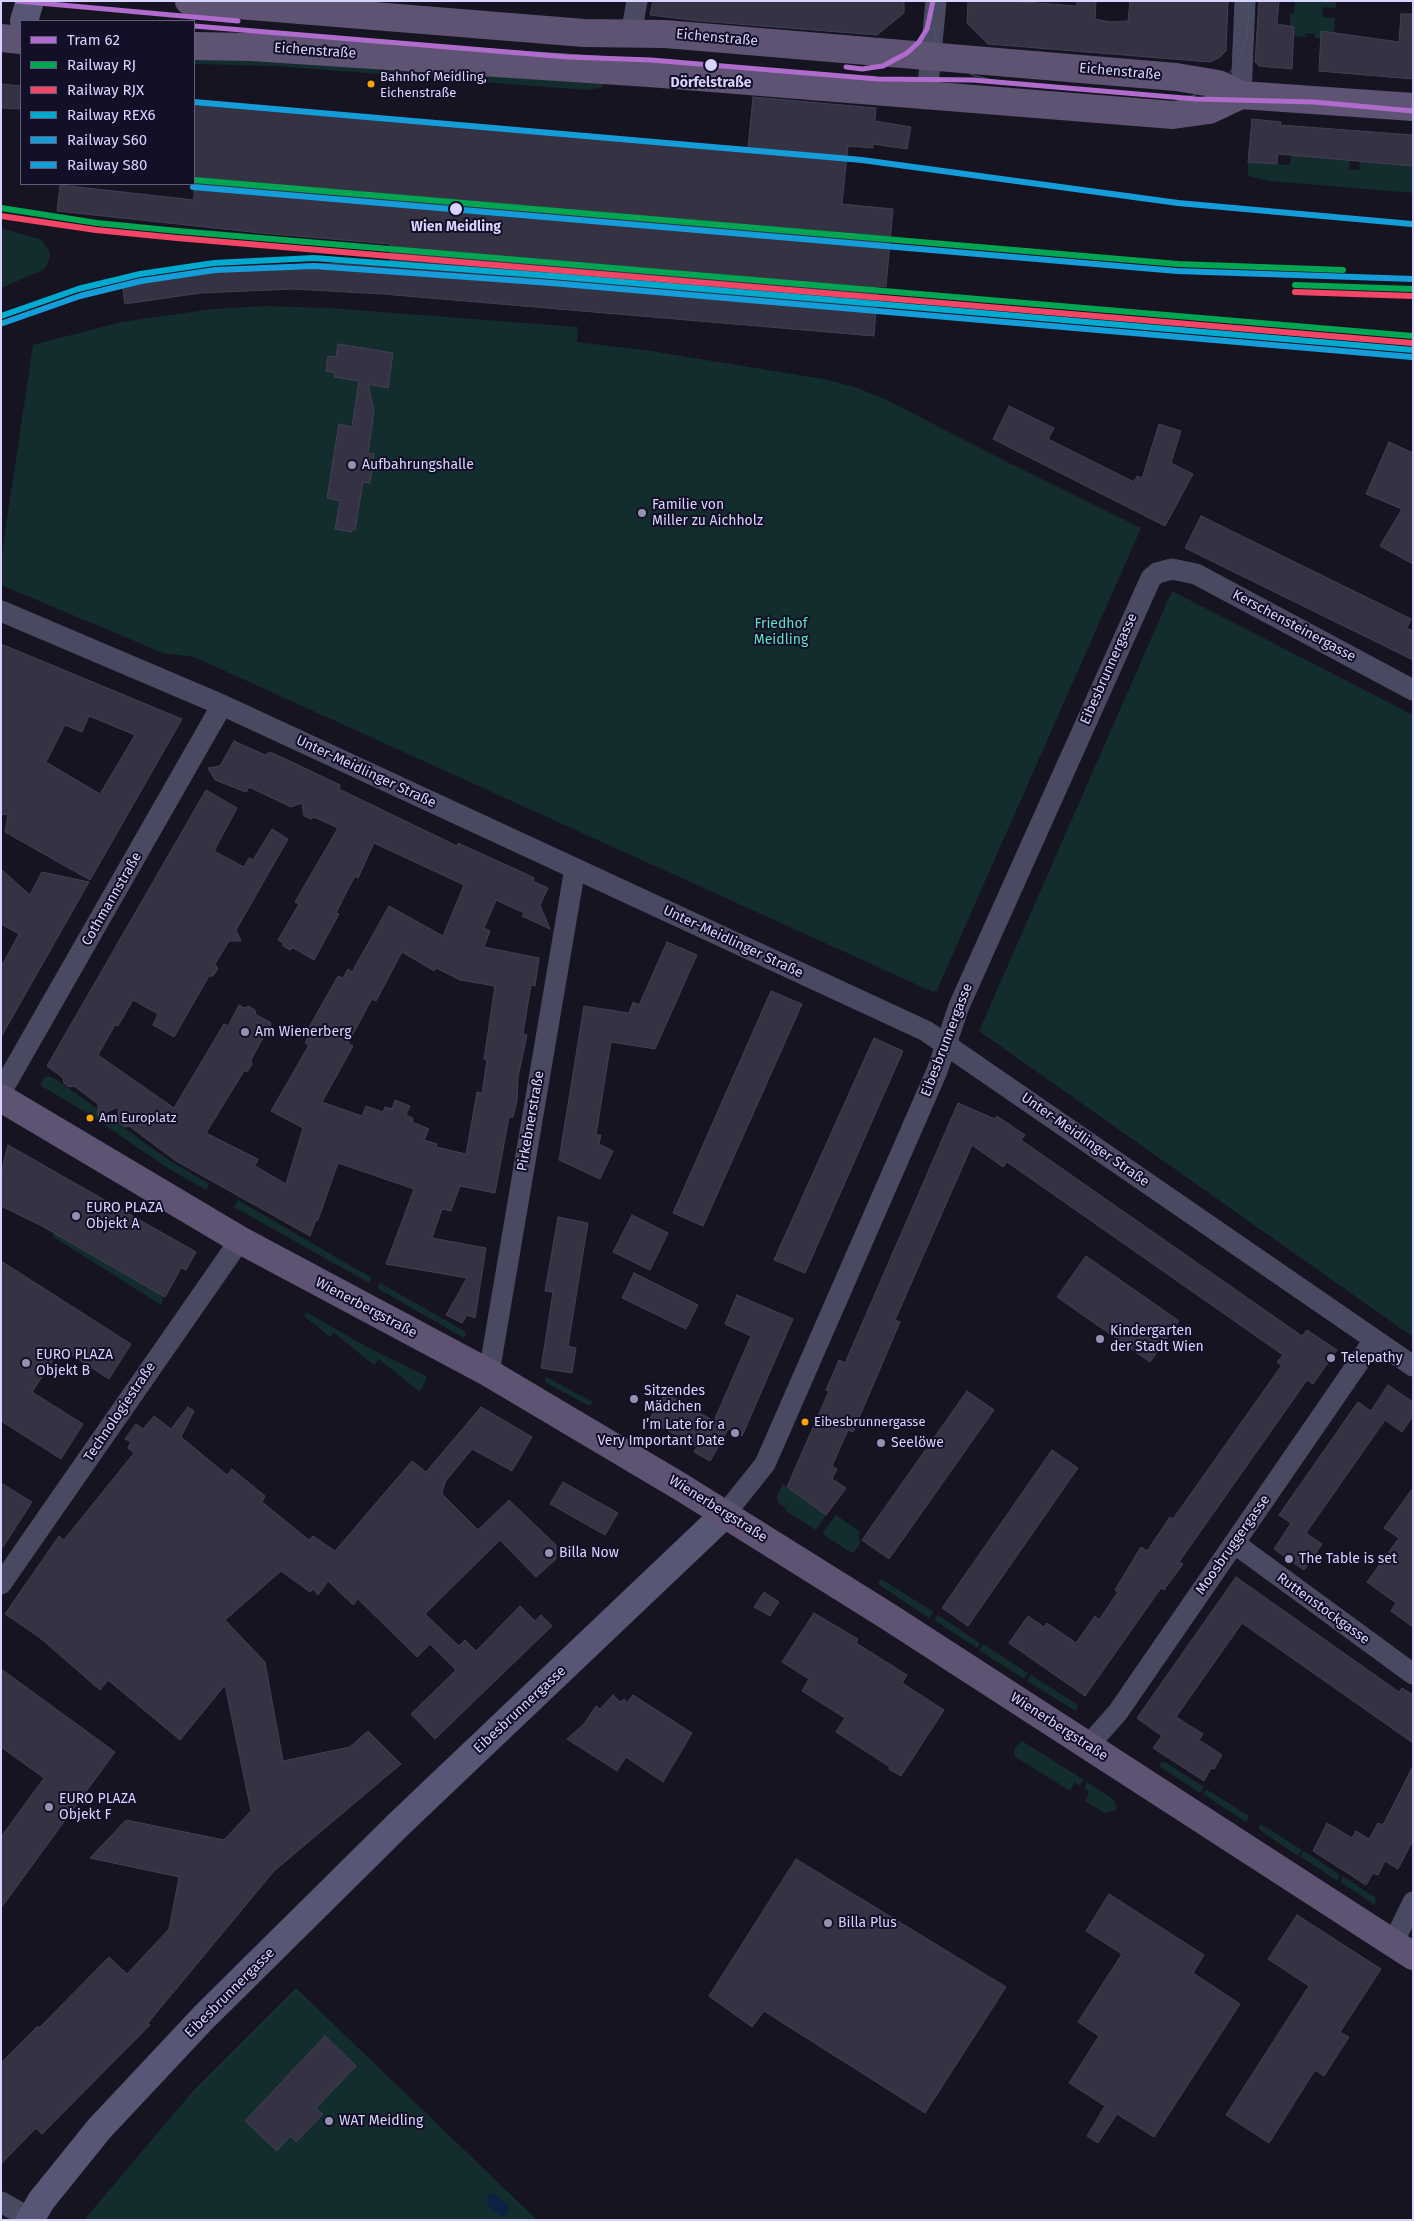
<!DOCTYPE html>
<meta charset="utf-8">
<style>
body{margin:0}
#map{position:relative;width:1414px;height:2221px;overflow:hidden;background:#161421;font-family:"Fira Sans",sans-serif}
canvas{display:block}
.frame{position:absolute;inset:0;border:2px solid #d9d4ff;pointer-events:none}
.legend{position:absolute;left:20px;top:20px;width:175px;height:165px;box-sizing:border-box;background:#130f26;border:1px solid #625e7d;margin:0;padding:6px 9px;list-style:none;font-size:15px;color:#d9d4ff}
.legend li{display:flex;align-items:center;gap:10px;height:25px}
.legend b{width:25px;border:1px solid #625e7d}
</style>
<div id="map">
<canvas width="1414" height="2221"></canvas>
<div class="frame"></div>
<ul class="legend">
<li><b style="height:6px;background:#b06ccc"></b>Tram 62</li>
<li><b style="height:6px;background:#00a651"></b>Railway RJ</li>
<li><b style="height:6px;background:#f34667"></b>Railway RJX</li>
<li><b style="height:6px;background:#00a9ce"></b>Railway REX6</li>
<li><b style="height:6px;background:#159dd9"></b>Railway S60</li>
<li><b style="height:6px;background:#159dd9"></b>Railway S80</li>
</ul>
</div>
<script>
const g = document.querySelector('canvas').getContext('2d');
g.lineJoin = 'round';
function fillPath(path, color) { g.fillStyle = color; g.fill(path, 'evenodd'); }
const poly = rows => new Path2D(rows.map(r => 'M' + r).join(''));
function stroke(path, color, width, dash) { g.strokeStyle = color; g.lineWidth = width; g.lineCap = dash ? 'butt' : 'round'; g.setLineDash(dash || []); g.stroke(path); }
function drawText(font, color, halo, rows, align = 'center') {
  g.font = font + ' "Fira Sans",sans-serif'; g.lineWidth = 4; g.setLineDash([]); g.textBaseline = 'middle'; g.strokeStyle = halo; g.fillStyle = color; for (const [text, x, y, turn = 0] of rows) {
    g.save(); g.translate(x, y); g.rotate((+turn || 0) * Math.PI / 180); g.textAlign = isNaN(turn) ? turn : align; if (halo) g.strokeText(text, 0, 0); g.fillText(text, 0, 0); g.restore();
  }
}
fillPath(poly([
 [1293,1,1336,1,1336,8,1323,7,1322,17,1335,18,1334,39,1315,38,1315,34,1306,33,1305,37,1293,36,1290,33,1290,13,1294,14,1295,4],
 [194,56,604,84,604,85,600,88,586,90,276,66,194,64],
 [1291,155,1347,160,1350,156,1349,169,1359,170,1360,161,1413,166,1413,193,1270,181,1248,176,1248,162,1290,165],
 [1,228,42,240,50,253,48,264,43,270,1,288],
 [264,306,329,308,578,327,577,342,651,351,823,379,855,387,885,399,1007,462,1141,528,937,990,933,992,194,657,163,653,1,585,1,559,33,345,121,322,213,309],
 [1172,591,1413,715,1413,1337,979,1031],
 [48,1076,56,1079,166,1158,209,1184,206,1190,169,1169,90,1115,40,1085,45,1077],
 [238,1200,372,1278,369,1283,234,1207],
 [54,1233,164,1296,161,1305,52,1236],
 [380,1283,463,1330,466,1332,465,1336,464,1338,377,1288],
 [306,1312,369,1348,426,1376,426,1380,420,1392,379,1359,374,1365,334,1333,330,1337,304,1316],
 [546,1377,593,1402,589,1406,545,1382],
 [783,1484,826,1515,816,1530,785,1510,786,1508,778,1503,777,1495],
 [836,1515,859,1531,860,1544,854,1552,850,1552,824,1535,823,1532],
 [881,1579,934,1612,929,1618,878,1584],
 [938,1615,980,1643,977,1648,934,1620],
 [983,1644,1028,1673,1024,1679,979,1650],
 [1031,1675,1078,1705,1076,1711,1027,1681],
 [1022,1741,1084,1780,1080,1786,1074,1782,1070,1791,1014,1756,1015,1747],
 [1162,1762,1167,1763,1204,1787,1200,1793,1159,1766],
 [1087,1782,1113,1799,1117,1806,1116,1810,1105,1813,1085,1801,1089,1792,1084,1788],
 [1206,1789,1249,1816,1246,1822,1203,1794],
 [1261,1824,1302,1850,1298,1856,1258,1829],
 [1304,1851,1340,1875,1337,1881,1300,1856],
 [1343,1876,1376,1898,1375,1905,1340,1882],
 [296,1988,537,2220,84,2220,193,2091]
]), '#132c2d');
fillPath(poly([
 [492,2194,496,2195,509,2206,508,2213,505,2215,501,2216,487,2204,488,2196]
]), '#0d2144');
const building = poly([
 [653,1,904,1,904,13,877,35,699,21,650,15,653,1],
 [968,1,1012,1,1077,6,1077,1,1096,1,1095,19,1110,22,1128,21,1130,1,1228,1,1226,51,1219,58,1210,62,988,44,967,23,968,1],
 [1259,1,1279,1,1277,24,1294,27,1292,69,1259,66,1255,62,1259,1],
 [1401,14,1413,14,1413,79,1319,71,1321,31,1399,42,1401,14],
 [1,84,21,86,21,109,1,108,1,84],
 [753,97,876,108,875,121,911,127,907,149,873,144,873,148,848,146,842,204,893,209,886,287,878,286,874,336,383,294,293,289,200,293,125,304,122,284,168,275,233,267,390,261,390,244,261,233,57,211,60,185,194,200,194,101,748,148,753,97],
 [1252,119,1281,122,1280,125,1413,135,1413,166,1278,154,1277,164,1248,162,1252,119],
 [338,344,393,353,388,388,368,384,374,411,368,453,374,454,370,483,363,482,355,530,352,529,352,532,335,529,340,501,327,498,339,424,352,427,359,381,334,377,335,373,326,371,328,356,336,357,338,344],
 [1009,406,1054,428,1048,439,1134,482,1137,476,1142,478,1159,424,1181,431,1171,463,1193,474,1165,526,993,439,1009,406],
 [1389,442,1413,453,1413,564,1380,546,1402,509,1366,494,1389,442],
 [1201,516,1411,619,1407,628,1413,631,1413,660,1185,548,1201,516],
 [1,644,182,719,90,880,5,832,8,814,1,815,1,644],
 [89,716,135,735,100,794,46,762,65,725,82,732,89,716],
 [234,741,265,755,270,752,296,764,340,785,339,789,457,846,458,843,526,874,534,878,533,881,548,888,540,905,550,929,522,916,524,913,496,900,484,928,490,931,484,947,539,958,535,986,531,985,523,1034,527,1035,518,1077,517,1101,513,1117,509,1117,495,1193,460,1186,451,1211,442,1209,432,1238,486,1248,475,1318,467,1315,462,1323,446,1315,467,1278,386,1264,414,1189,338,1163,318,1220,316,1220,310,1236,176,1161,129,1126,125,1127,119,1123,118,1107,98,1116,98,1104,74,1086,69,1087,64,1083,63,1078,47,1066,206,790,237,808,214,851,244,867,249,858,253,860,272,829,288,839,236,930,241,941,229,941,215,964,218,969,213,976,209,976,174,1037,153,1025,158,1014,133,1000,118,1026,115,1025,98,1055,174,1108,224,1024,228,1026,239,1005,244,1008,249,1006,255,1010,256,1015,270,1022,272,1029,268,1036,264,1036,251,1060,252,1064,248,1071,244,1071,206,1133,258,1159,255,1166,286,1184,303,1128,271,1111,309,1045,305,1043,310,1034,307,1031,338,976,343,978,348,969,352,972,389,906,443,936,464,885,374,843,358,878,355,876,344,897,336,913,339,914,314,960,293,948,290,950,283,946,283,943,278,940,299,904,295,902,338,828,314,817,311,819,304,816,302,803,291,807,249,787,246,792,215,780,208,768,220,766,234,741],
 [402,952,434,971,436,968,460,980,495,986,484,1059,487,1060,482,1093,477,1092,466,1154,436,1147,437,1144,424,1140,429,1129,412,1122,413,1118,406,1115,410,1106,395,1100,392,1109,385,1107,383,1112,366,1106,362,1116,322,1102,353,1046,348,1043,372,999,376,1001,402,952],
 [1,869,30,895,42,872,89,882,1,1037,1,967,19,934,1,924,1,869],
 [667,942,697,955,655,1049,611,1042,596,1135,601,1135,599,1144,613,1151,600,1179,559,1160,584,1006,629,1013,633,1002,639,1005,667,942],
 [771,991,802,1004,703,1226,673,1213,771,991],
 [874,1038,903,1051,805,1273,774,1260,874,1038],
 [958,1103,995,1119,997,1116,1025,1135,1021,1140,1302,1336,1307,1330,1337,1350,1313,1384,1307,1380,1179,1562,1183,1564,1164,1590,1161,1588,1085,1696,1009,1643,1028,1616,1044,1627,1047,1623,1076,1643,1095,1616,1099,1620,1118,1592,1115,1590,1141,1547,1147,1551,1170,1517,1173,1519,1282,1365,1277,1362,1283,1355,1007,1162,1003,1167,972,1145,895,1320,900,1322,853,1432,848,1430,832,1466,837,1469,832,1479,846,1488,826,1515,787,1487,829,1391,826,1390,839,1360,845,1363,958,1103],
 [8,1145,196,1252,186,1270,181,1268,165,1297,40,1225,1,1206,1,1173,8,1145],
 [632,1215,668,1233,650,1270,613,1252,632,1215],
 [558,1217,588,1223,568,1346,576,1348,572,1373,541,1368,553,1292,545,1291,558,1217],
 [1086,1256,1179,1321,1150,1362,1057,1297,1086,1256],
 [1,1261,131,1344,109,1379,61,1348,32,1392,83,1424,61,1459,1,1421,1,1261],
 [634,1273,698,1305,686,1329,622,1298,634,1273],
 [737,1295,793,1319,742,1436,728,1429,710,1461,694,1452,697,1447,649,1420,665,1393,714,1421,751,1336,725,1324,737,1295],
 [1388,1385,1413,1402,1413,1416,1402,1432,1385,1420,1306,1533,1322,1544,1304,1570,1274,1549,1291,1523,1279,1515,1358,1402,1371,1411,1388,1385],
 [967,1391,994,1410,889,1559,862,1540,967,1391],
 [188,1407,194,1411,181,1437,227,1475,232,1469,265,1496,262,1502,309,1540,313,1536,335,1551,412,1461,426,1472,481,1407,532,1437,512,1471,472,1449,445,1482,442,1494,478,1530,509,1500,556,1545,556,1559,536,1577,500,1540,425,1614,459,1646,465,1640,476,1651,520,1606,535,1621,541,1615,552,1626,435,1739,411,1714,456,1670,430,1644,417,1657,358,1599,353,1605,328,1581,318,1595,313,1589,310,1592,281,1571,225,1620,265,1662,283,1761,350,1747,368,1731,401,1764,274,1871,148,2023,150,2025,42,2134,36,2128,1,2164,1,2063,38,2026,39,2028,109,1957,127,1974,169,1929,179,1877,90,1858,126,1820,224,1840,251,1811,225,1685,180,1740,108,1680,100,1690,39,1637,5,1614,59,1536,64,1540,134,1453,128,1448,131,1442,125,1439,136,1424,143,1429,154,1416,171,1429,188,1407],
 [1052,1450,1078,1468,968,1626,942,1608,1052,1450],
 [563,1482,618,1513,605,1535,550,1504,563,1482],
 [1,1483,32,1502,1,1550,1,1483],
 [1413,1488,1413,1627,1391,1611,1396,1603,1367,1582,1399,1538,1384,1528,1413,1488],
 [1236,1577,1399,1692,1402,1688,1413,1695,1413,1743,1242,1623,1176,1717,1203,1734,1199,1740,1222,1755,1214,1769,1211,1768,1204,1781,1153,1748,1162,1736,1137,1718,1236,1577],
 [764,1592,779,1602,770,1616,754,1607,764,1592],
 [814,1613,858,1639,856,1643,907,1675,902,1683,944,1710,901,1776,889,1769,890,1767,836,1732,845,1718,802,1691,809,1679,782,1662,814,1613],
 [1,1669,115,1752,1,1908,1,1837,44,1778,1,1747,1,1669],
 [613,1695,620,1702,624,1699,627,1703,633,1695,692,1733,663,1782,626,1757,617,1771,567,1739,584,1724,596,1706,600,1709,613,1695],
 [1413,1766,1413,1840,1398,1869,1385,1861,1378,1875,1373,1873,1366,1885,1313,1851,1327,1823,1352,1838,1356,1831,1369,1839,1378,1823,1383,1825,1413,1766],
 [796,1859,1006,1987,925,2113,764,2011,752,2027,709,1996,796,1859],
 [1109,1894,1204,1955,1193,1973,1240,2004,1154,2137,1117,2114,1098,2143,1087,2136,1105,2106,1069,2083,1099,2036,1078,2022,1122,1954,1086,1931,1109,1894],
 [1297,1915,1381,1969,1340,2032,1349,2037,1324,2076,1315,2070,1269,2143,1226,2115,1309,1986,1268,1959,1297,1915],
 [325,2036,356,2066,316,2108,323,2114,296,2142,290,2136,277,2151,245,2121,325,2036]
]);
fillPath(building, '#343243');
stroke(building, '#433f54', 1);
stroke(poly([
 [631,34,637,1],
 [1241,95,1245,1],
 [927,96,936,1],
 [1,611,222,705,926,1031,1413,1366],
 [1,1092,222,705],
 [489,1373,575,868],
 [725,1514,765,1464,937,1071,959,1006,1151,578,1157,573,1172,569,1196,574,1413,690],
 [1234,1543,1413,1674],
 [1,1584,240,1240],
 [1088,1746,1118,1712,1374,1340],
 [1393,1943,1413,1902],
 [1,2202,31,2219]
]), '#4a4962', 21);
stroke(poly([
 [24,21,30,1],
 [30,2220,41,2201,99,2129,204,2017,400,1823,725,1514]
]), '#575674', 28);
stroke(poly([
 [189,1,584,33,665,34,1176,77,1218,84,1241,95],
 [1,38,21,40],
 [194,46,251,47,649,73,1173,115,1209,110,1241,95,1413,107],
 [1,1098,240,1240,489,1373,681,1487,889,1617,1413,1956]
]), '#5e5373', 28);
stroke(poly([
 [933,1,933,24,936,38,952,61,965,71,975,76,1007,83],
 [1172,97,1192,96,1211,89,1223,80,1237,64,1247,39,1249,1]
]), '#43596b', 1);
stroke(poly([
 [194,180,1178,264,1343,270],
 [1,208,97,223,178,231,1413,336],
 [1295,285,1413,289]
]), '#00a651', 6);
stroke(poly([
 [1,216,96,230,177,238,1412,343],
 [1295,292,1413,296]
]), '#f34667', 6);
stroke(poly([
 [1,316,78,289,140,274,214,263,314,258,552,276,1413,350]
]), '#00a9ce', 6);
stroke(poly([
 [3,323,80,296,141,281,215,270,314,266,551,283,1412,357]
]), '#159dd9', 6);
stroke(poly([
 [194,102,862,160,1178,203,1412,224],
 [193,187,1177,271,1413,279]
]), '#159dd9', 6);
stroke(poly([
 [17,1,238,21],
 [194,26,568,57,651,60,878,79,973,80,1196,99,1314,102,1413,111],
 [846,67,862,69,883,66,907,53,919,42,927,29,933,1]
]), '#b06ccc', 5);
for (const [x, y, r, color] of [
 [711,65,7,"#d9d4ff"],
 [371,84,4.5,"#f7a600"],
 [456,209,7,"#d9d4ff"],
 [352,465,5,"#9591b1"],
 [642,513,5,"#9591b1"],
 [245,1032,5,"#9591b1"],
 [90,1118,4.5,"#f7a600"],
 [76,1216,5,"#9591b1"],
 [1100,1339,5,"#9591b1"],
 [1331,1358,5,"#9591b1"],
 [26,1363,5,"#9591b1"],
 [634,1399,5,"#9591b1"],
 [805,1422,4.5,"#f7a600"],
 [735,1433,5,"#9591b1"],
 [881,1443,5,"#9591b1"],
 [549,1553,5,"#9591b1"],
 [1289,1559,5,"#9591b1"],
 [49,1807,5,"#9591b1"],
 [828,1923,5,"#9591b1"],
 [329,2121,5,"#9591b1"]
]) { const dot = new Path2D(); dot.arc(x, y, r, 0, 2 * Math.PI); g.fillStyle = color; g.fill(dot); stroke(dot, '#130f26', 2); }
drawText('13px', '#d9d4ff', '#130f26', [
 ["Bahnhof Meidling,",380,77],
 ["Eichenstraße",380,93],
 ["Am Europlatz",99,1118],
 ["Eibesbrunnergasse",814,1422]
], 'left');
drawText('14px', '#d9d4ff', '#130f26', [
 ["Eichenstraße",717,38,5],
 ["Eichenstraße",315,51,4],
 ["Eichenstraße",1120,72,5],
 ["Kerschensteinergasse",1294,626,28],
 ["Eibesbrunnergasse",1109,669,-66],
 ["Unter-Meidlinger Straße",366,772,25],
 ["Cothmannstraße",112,899,-60],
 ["Unter-Meidlinger Straße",733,942,25],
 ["Eibesbrunnergasse",947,1040,-69],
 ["Pirkebnerstraße",531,1121,-80],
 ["Unter-Meidlinger Straße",1085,1140,35],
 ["Wienerbergstraße",366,1308,28],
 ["Technologiestraße",120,1412,-56],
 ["Wienerbergstraße",718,1509,32],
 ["Moosbruggergasse",1233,1545,-55],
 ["Ruttenstockgasse",1323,1609,36],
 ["Eibesbrunnergasse",520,1710,-43],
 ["Wienerbergstraße",1059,1727,33],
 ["Eibesbrunnergasse",230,1993,-45]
]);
drawText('bold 14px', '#d9d4ff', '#130f26', [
 ["Dörfelstraße",711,83],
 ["Wien Meidling",456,227]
]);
drawText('14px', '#d9d4ff', '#130f26', [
 ["Aufbahrungshalle",362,465],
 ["Familie von",652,505],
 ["Miller zu Aichholz",652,521],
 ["Am Wienerberg",255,1032],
 ["EURO PLAZA",86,1208],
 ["Objekt A",86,1224],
 ["Kindergarten",1110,1331],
 ["der Stadt Wien",1110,1347],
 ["EURO PLAZA",36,1355],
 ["Objekt B",36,1371],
 ["Telepathy",1341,1358],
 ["Sitzendes",644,1391],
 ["Mädchen",644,1407],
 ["I’m Late for a",725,1425,"right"],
 ["Very Important Date",725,1441,"right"],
 ["Seelöwe",891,1443],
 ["Billa Now",559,1553],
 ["The Table is set",1299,1559],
 ["EURO PLAZA",59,1799],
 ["Objekt F",59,1815],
 ["Billa Plus",838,1923],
 ["WAT Meidling",339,2121]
], 'left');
drawText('14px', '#5fe0c0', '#130f26', [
 ["Friedhof",781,624],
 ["Meidling",781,640]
]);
</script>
